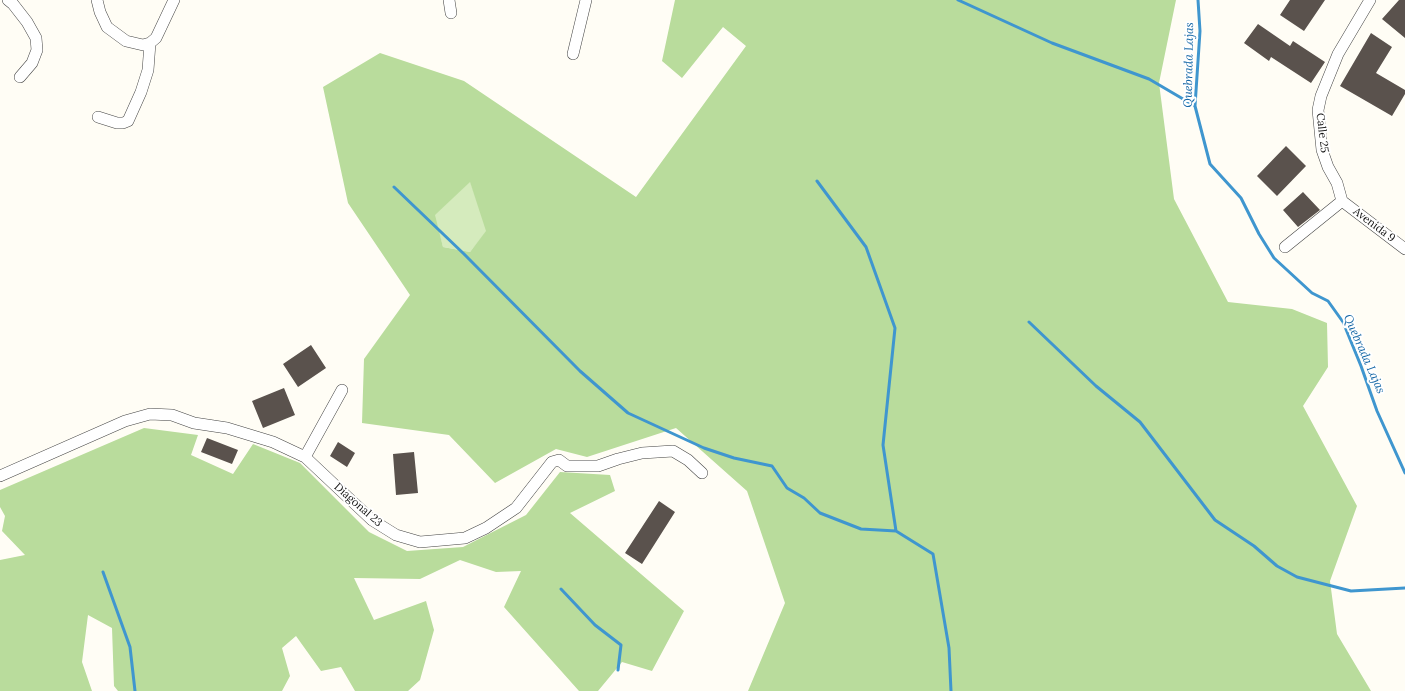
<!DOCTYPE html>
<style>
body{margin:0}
canvas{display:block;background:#fffdf5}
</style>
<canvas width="1405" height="691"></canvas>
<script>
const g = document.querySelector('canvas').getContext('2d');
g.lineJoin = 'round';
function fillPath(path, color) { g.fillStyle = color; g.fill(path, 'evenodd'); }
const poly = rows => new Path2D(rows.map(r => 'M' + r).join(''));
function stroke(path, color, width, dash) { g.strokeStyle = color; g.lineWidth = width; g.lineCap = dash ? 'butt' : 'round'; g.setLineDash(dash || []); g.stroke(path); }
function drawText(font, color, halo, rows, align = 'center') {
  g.font = font + ' Lora,serif'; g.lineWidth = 4; g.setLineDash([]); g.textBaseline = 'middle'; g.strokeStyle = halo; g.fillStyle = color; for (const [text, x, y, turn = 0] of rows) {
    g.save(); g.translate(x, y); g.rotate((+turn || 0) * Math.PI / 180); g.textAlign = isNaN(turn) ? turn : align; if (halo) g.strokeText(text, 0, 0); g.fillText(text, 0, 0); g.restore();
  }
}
fillPath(poly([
 [470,181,487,231,470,252,443,247,434,215]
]), '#d5ebbd');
fillPath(poly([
 [675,0,1176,0,1159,83,1174,199,1228,302,1292,309,1327,323,1328,367,1303,406,1357,506,1330,581,1337,634,1371,691,748,691,785,603,747,491,676,428,587,457,556,449,495,483,449,435,362,423,364,359,410,295,348,203,323,87,380,53,464,81,636,197,746,46,723,27,682,78,662,61],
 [470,182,486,231,470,252,443,247,435,215],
 [144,428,198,435,191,455,233,474,253,444,300,463,369,532,407,551,463,547,526,515,560,472,610,475,615,491,570,513,684,611,652,671,622,662,598,691,579,691,504,607,521,571,496,572,460,560,420,579,354,578,374,620,426,601,434,630,420,680,408,691,355,691,341,667,321,671,296,636,282,648,290,676,282,691,118,691,114,686,112,628,88,615,82,662,92,691,0,691,0,560,25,555,2,531,5,516,0,507,0,490]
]), '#b9dc9c');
stroke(poly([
 [958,0,1052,43,1149,79,1195,106],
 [1198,0,1200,31,1195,106,1210,164,1241,198,1259,234,1274,258,1312,293,1328,301,1343,322,1361,366,1377,411,1405,473],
 [817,181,866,247,895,328,883,445,896,531,933,554,949,648,951,691],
 [394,187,464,254,580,371,628,413,704,448,734,458,772,466,787,488,804,498,820,513,861,529,896,531],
 [1029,322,1096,386,1140,422,1215,520,1254,546,1277,566,1297,577,1351,591,1405,588],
 [103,572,130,647,135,691],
 [561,589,595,625,621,645,618,670]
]), '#3f96cf', 3);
fillPath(poly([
 [1290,0,1325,0,1304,31,1280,15],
 [1399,0,1405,0,1405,38,1382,19],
 [1258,24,1290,46,1293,41,1325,62,1311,83,1271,57,1269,61,1244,43],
 [1371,33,1392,47,1376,73,1405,90,1405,94,1392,116,1340,86],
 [1286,146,1306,166,1277,196,1257,176],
 [1303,192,1320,210,1298,227,1283,210],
 [311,345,326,368,298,387,283,364],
 [284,388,295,415,263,428,252,401],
 [207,438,238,450,232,464,201,452],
 [338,442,355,453,347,467,330,456],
 [414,452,418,493,396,495,393,454],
 [659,501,675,512,642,564,625,553]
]), '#5a524d');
const street = poly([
 [8,0,13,4,27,22,36,38,37,50,32,63,20,77],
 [97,0,100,12,107,27,126,41,143,45,150,43,156,38,174,0],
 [449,0,451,13],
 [573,54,586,0],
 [98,117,117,123,123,123,128,121,141,92,148,70,150,43],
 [1342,201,1337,183,1328,167,1322,150,1318,110,1321,96,1338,54,1370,0],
 [1342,201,1405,249],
 [1285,247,1342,201],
 [305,457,342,390],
 [0,476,125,421,150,414,172,415,194,423,227,428,273,442,305,457,372,520,396,535,420,542,465,538,486,528,516,508,552,462,559,460,567,466,598,466,618,459,642,453,673,451,688,460,702,473]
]);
stroke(street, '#444', 12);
stroke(street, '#fff', 11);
drawText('11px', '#111', '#fff', [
 ["Calle 25",1322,133,83],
 ["Avenida 9",1374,225,37],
 ["Diagonal 23",358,505,41]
]);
drawText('italic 12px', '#1768a6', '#fff', [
 ["Quebrada Lajas",1189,65,-89],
 ["Quebrada Lajas",1364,354,66]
]);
</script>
